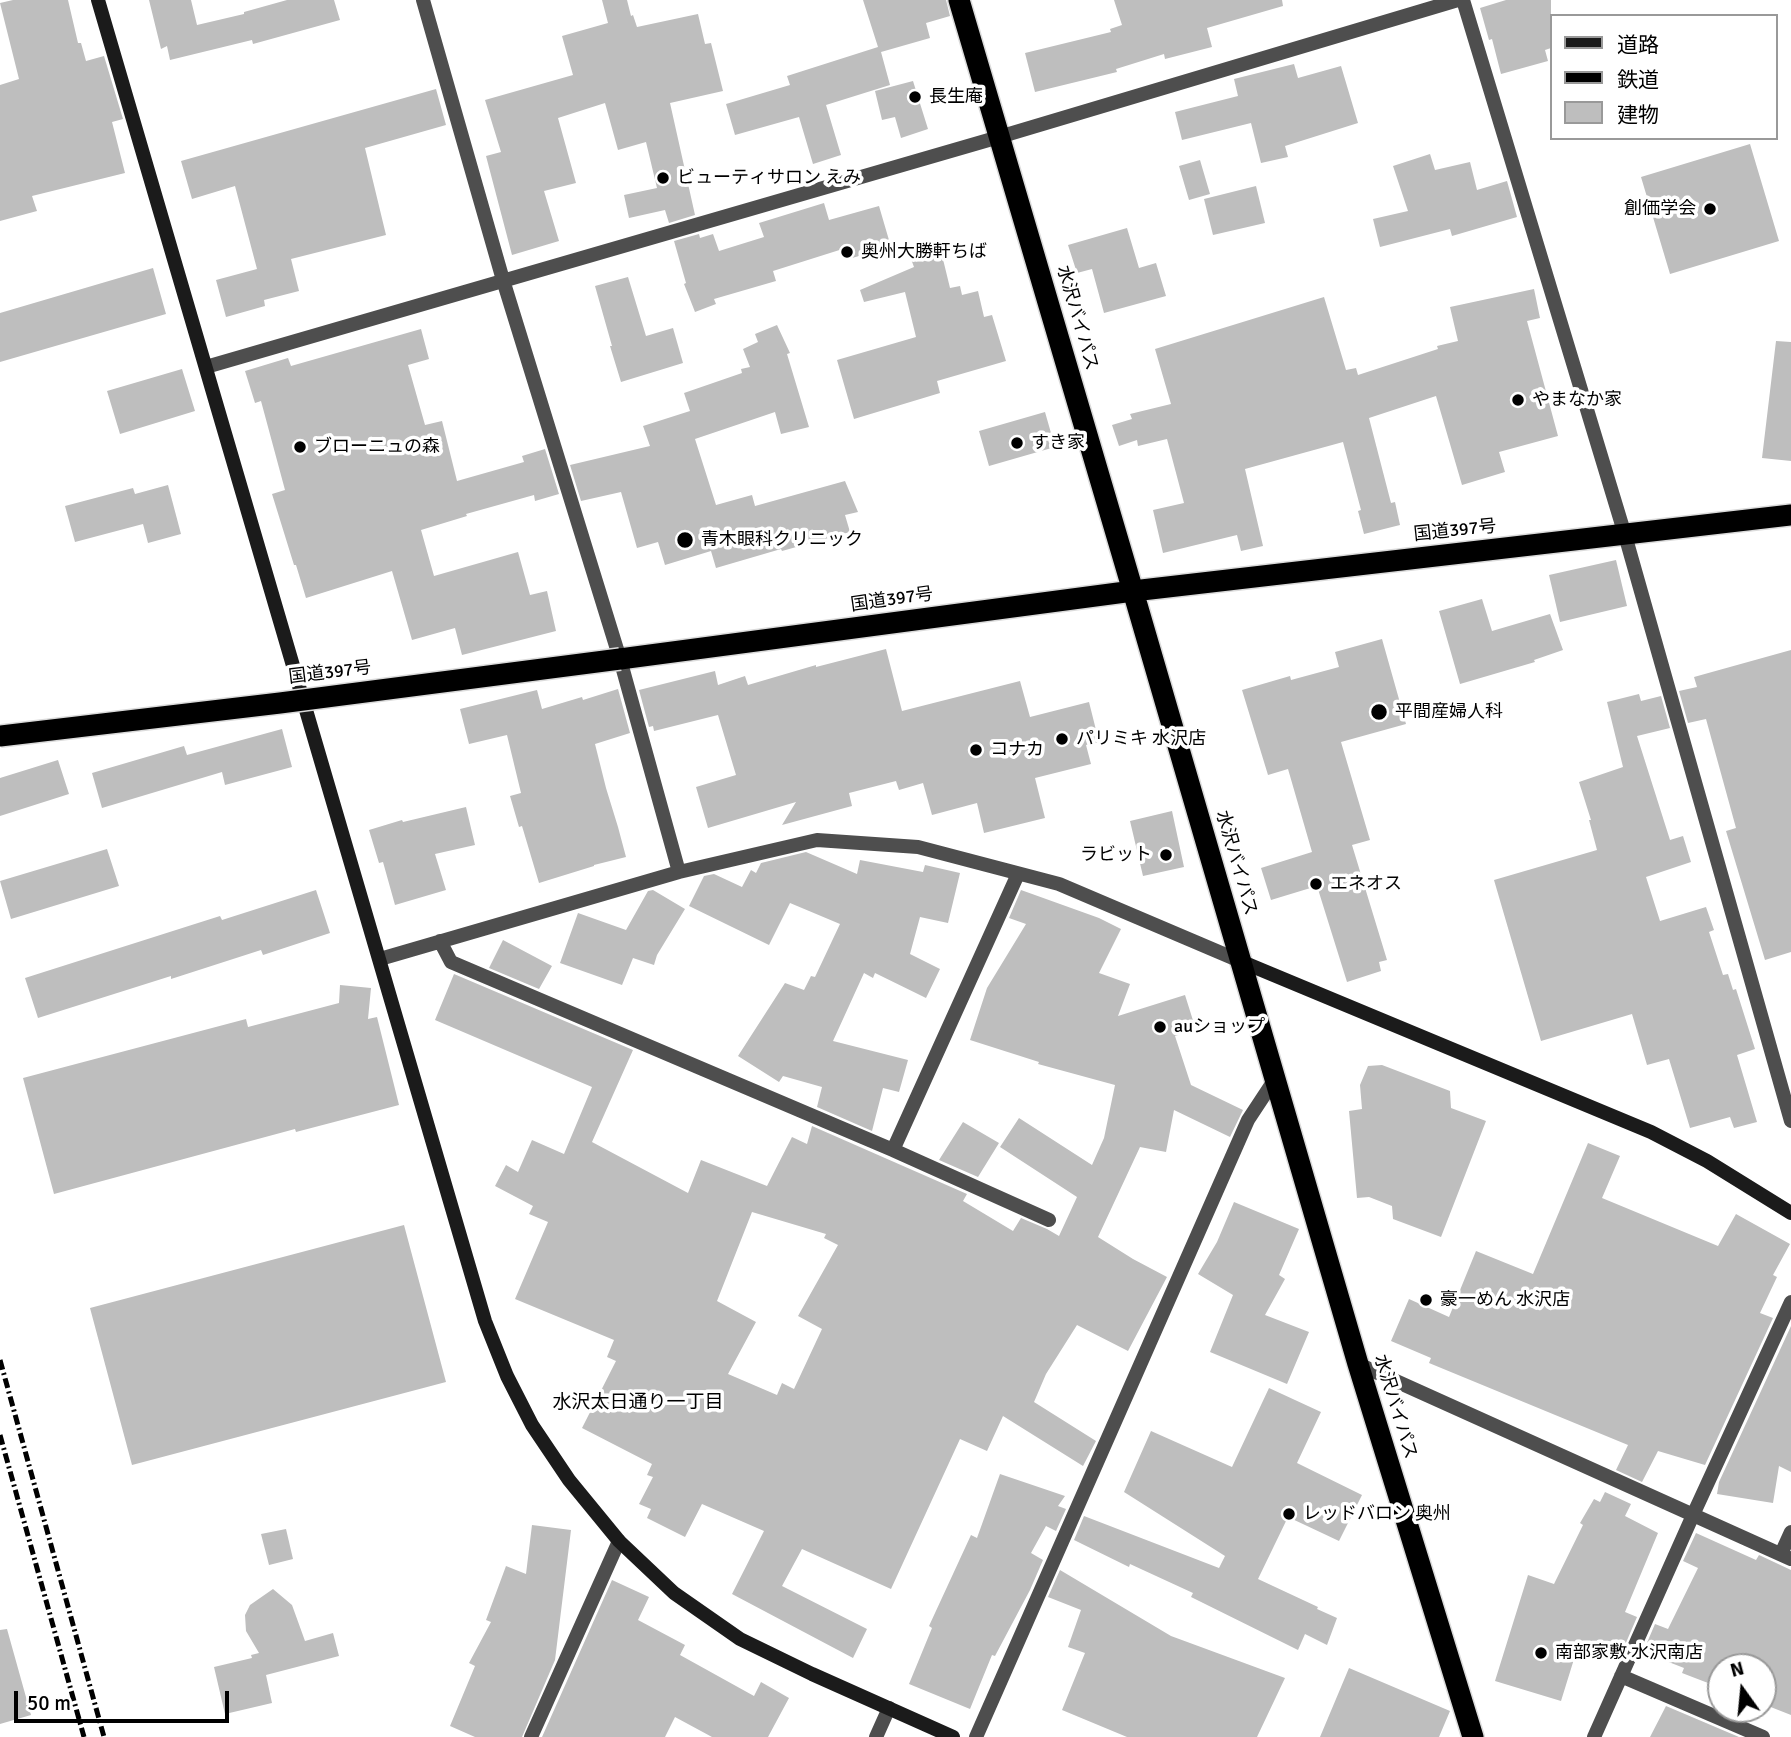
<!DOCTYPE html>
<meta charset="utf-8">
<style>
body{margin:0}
#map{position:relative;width:1791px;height:1737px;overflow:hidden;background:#fff;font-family:Signika,"Noto Sans JP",sans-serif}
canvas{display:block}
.legend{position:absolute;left:1550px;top:14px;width:228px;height:126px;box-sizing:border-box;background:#fff;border:2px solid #999;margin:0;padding:9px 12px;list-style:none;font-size:21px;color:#000}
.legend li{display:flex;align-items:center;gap:14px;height:35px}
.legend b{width:35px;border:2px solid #999}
.north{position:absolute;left:1707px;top:1653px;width:70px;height:70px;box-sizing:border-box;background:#fff;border:2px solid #999;border-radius:50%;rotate:345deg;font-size:19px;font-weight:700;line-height:28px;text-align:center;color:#000}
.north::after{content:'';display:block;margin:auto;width:24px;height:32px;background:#000;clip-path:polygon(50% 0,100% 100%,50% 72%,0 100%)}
.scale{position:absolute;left:14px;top:1691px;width:215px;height:32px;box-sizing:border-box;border:4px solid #000;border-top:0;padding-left:9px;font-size:21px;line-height:24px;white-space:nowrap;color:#000;-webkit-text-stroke:5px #fff;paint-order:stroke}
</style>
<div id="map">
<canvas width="1791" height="1737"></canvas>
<ul class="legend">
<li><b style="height:9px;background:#1b1b1b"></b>道路</li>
<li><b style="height:9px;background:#000"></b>鉄道</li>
<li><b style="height:19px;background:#bebebe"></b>建物</li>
</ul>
<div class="north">N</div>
<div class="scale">50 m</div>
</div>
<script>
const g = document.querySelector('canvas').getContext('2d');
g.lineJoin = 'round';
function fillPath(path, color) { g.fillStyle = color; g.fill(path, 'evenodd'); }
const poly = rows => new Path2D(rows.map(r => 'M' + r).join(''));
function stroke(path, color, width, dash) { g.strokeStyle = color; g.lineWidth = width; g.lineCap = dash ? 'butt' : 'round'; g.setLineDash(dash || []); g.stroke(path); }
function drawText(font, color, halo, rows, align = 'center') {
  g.font = font + ' Signika,"Noto Sans JP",sans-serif'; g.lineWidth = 7; g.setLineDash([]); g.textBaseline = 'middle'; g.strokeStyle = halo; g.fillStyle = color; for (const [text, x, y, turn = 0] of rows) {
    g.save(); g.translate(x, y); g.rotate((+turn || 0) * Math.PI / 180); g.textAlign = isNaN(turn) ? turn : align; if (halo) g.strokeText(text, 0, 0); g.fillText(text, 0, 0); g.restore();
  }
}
fillPath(poly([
 [13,0,68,0,78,43,81,43,86,61,104,56,123,119,112,122,125,173,32,196,37,211,0,221,0,85,19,79,0,3],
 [149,0,191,0,197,25,244,14,244,12,287,0,334,0,340,20,253,44,252,40,170,60,167,46,161,49],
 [602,0,627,0,631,16,633,15,637,27,698,14,705,44,711,43,723,91,670,103,695,215,669,223,665,210,629,218,624,195,657,188,646,142,618,150,605,103,558,118,576,183,544,191,559,241,512,255,486,156,501,152,485,100,573,75,562,36,608,23],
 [863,0,946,0,950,16,926,23,930,38,881,52,890,85,826,105,841,155,813,164,799,117,735,135,726,104,790,85,787,76,878,47],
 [1114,0,1282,0,1283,6,1207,28,1212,47,1165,59,1164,54,1116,69,1117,72,1035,92,1025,53,1111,32,1110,29,1122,25],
 [1506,0,1551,0,1551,48,1545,50,1548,61,1501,74,1492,39,1489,40,1480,8],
 [1294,64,1298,78,1341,66,1358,123,1285,146,1288,157,1261,163,1251,123,1182,140,1175,112,1238,96,1234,79],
 [913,81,928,129,901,138,895,117,882,120,875,91],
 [436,89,446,125,365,148,386,235,291,259,299,291,264,300,265,306,226,317,216,280,257,269,235,186,192,199,181,161],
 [1750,144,1779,241,1670,274,1641,177],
 [1430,154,1435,170,1470,162,1477,190,1507,181,1517,217,1452,236,1450,229,1380,247,1373,219,1408,211,1393,166],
 [1200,160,1210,194,1189,200,1179,166],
 [1256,186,1265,223,1213,235,1204,199],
 [824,203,829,220,879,206,891,247,852,258,849,247,773,271,776,281,714,299,716,304,695,312,684,284,686,283,674,241,699,234,700,238,713,234,719,251,764,237,759,223],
 [1127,228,1139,268,1156,263,1166,296,1104,313,1092,269,1077,273,1068,245],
 [941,251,950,288,960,286,962,295,978,291,984,317,992,315,1006,361,937,381,940,393,854,419,837,360,916,337,905,292,864,302,860,290,914,267,911,259],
 [153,268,166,314,0,362,0,313],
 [628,277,646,336,673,328,683,363,621,382,610,346,612,346,595,286],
 [1534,289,1540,318,1527,321,1558,436,1499,452,1505,472,1462,485,1436,396,1369,418,1391,503,1395,502,1400,525,1364,534,1358,511,1361,510,1343,442,1245,469,1263,546,1241,551,1237,535,1163,553,1153,510,1184,503,1167,439,1138,446,1137,440,1119,446,1112,425,1132,419,1130,414,1171,404,1155,349,1324,297,1346,370,1356,368,1358,375,1438,349,1437,346,1458,341,1450,307],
 [777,325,790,353,787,354,809,427,781,434,775,412,695,439,716,505,752,495,755,506,845,481,858,512,845,515,850,532,782,551,781,549,716,568,711,551,665,565,658,542,637,548,621,492,581,501,570,465,650,446,643,426,690,411,684,393,742,373,741,369,750,367,743,349,758,342,755,334],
 [421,329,429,359,408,365,425,425,442,421,457,481,524,462,522,456,545,449,559,494,535,501,534,495,466,514,467,516,421,530,434,576,518,552,530,595,547,591,556,631,462,655,455,628,412,640,392,571,306,598,296,565,294,565,272,494,285,490,261,401,255,403,245,371,288,358,291,366],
 [1776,341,1791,342,1791,461,1762,458],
 [182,369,195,411,120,434,107,391],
 [1045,412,1055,447,989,466,979,431],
 [168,485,181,534,148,543,143,524,75,542,65,506,133,488,135,494],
 [1616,560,1627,606,1560,622,1549,575],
 [1482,599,1492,631,1550,614,1563,650,1534,660,1535,662,1460,684,1439,611],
 [1382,639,1406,724,1341,742,1370,840,1352,845,1387,960,1379,962,1381,971,1347,982,1317,886,1271,900,1261,868,1312,852,1288,769,1268,775,1242,690,1290,676,1291,680,1339,667,1335,652],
 [886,649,902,711,1020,681,1030,717,1089,702,1099,742,1086,745,1091,764,1035,778,1045,818,984,833,977,803,932,815,923,783,899,790,896,781,849,793,852,806,782,825,796,802,708,828,696,787,736,775,718,715,654,731,653,726,649,727,639,690,715,671,718,685,745,676,748,685,816,665,816,667],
 [1791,650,1791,952,1765,960,1726,831,1736,828,1706,719,1688,723,1679,691,1697,687,1694,677],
 [618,689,630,733,595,744,606,788,618,827,626,857,594,865,594,866,539,883,522,826,519,827,510,796,521,793,507,735,469,744,460,709,537,690,542,709,582,697,583,700],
 [1639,694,1641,701,1661,696,1670,728,1637,736,1670,840,1683,836,1691,862,1646,877,1660,921,1706,907,1714,930,1709,932,1723,975,1728,974,1733,990,1736,989,1755,1049,1737,1055,1757,1122,1734,1128,1730,1117,1690,1128,1669,1059,1647,1065,1632,1014,1541,1041,1494,880,1597,850,1589,820,1591,820,1579,782,1623,767,1607,702],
 [282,729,292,767,225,785,222,772,102,808,92,773,184,746,187,755],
 [58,760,69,794,0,816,0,778],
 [466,807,475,845,435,854,446,890,395,905,383,862,379,863,369,830,402,820,403,822],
 [1172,811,1184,867,1143,876,1130,821],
 [107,849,119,886,11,919,0,881],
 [806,852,857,874,860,860,923,872,925,865,960,873,948,923,920,917,910,954,940,969,926,998,875,973,873,978,864,973,833,1041,908,1060,899,1092,883,1088,872,1131,817,1107,822,1087,783,1076,779,1082,738,1056,785,983,804,990,811,976,815,977,840,924,790,903,769,945,689,906,704,876,714,874,742,887,751,870,756,873,761,863],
 [316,890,330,933,263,955,261,950,171,979,171,976,38,1018,25,978,220,916,222,920],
 [653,890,685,909,657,955,654,965,633,958,622,985,560,963,578,913,626,930,648,891],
 [1021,890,1099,918,1121,929,1099,973,1130,984,1118,1016,1185,995,1196,1030,1175,1036,1191,1085,1243,1110,1230,1137,1174,1110,1166,1152,1140,1147,1098,1237,1133,1259,1167,1277,1128,1351,1077,1325,1046,1374,1034,1402,1096,1441,1083,1466,1003,1416,987,1451,960,1439,891,1589,802,1549,782,1586,867,1629,853,1658,732,1594,764,1531,702,1504,685,1537,647,1518,651,1509,639,1504,653,1477,647,1475,652,1464,582,1428,616,1361,607,1357,614,1340,515,1299,548,1222,529,1214,533,1206,495,1186,506,1165,518,1172,532,1140,564,1154,592,1087,435,1020,454,974,633,1050,592,1142,688,1193,701,1160,767,1186,792,1137,807,1144,812,1126,967,1194,963,1201,1013,1231,1021,1218,1047,1229,1059,1236,1077,1197,1000,1147,1019,1118,1092,1165,1104,1138,1115,1085,1038,1064,1039,1062,970,1040,987,988,1026,924,1009,918],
 [752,1212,826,1234,824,1238,838,1245,798,1316,822,1329,794,1389,782,1383,777,1395,728,1374,756,1322,717,1301],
 [503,940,552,966,539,989,489,968],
 [340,985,371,988,368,1019,377,1017,399,1105,296,1132,295,1129,54,1194,23,1078,246,1019,248,1027,339,1003],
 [1382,1065,1450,1091,1451,1108,1486,1121,1441,1237,1393,1219,1392,1206,1369,1197,1357,1198,1349,1111,1362,1109,1360,1085,1368,1066],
 [963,1122,999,1143,978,1177,939,1160],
 [1588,1143,1620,1156,1602,1198,1718,1246,1736,1214,1790,1244,1773,1275,1777,1277,1760,1313,1773,1318,1705,1465,1658,1451,1642,1482,1616,1470,1628,1445,1429,1363,1431,1358,1391,1341,1409,1299,1449,1317,1476,1251,1533,1274],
 [1234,1202,1299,1229,1279,1275,1285,1279,1265,1315,1309,1332,1287,1384,1210,1352,1233,1295,1198,1274,1217,1242],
 [404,1225,446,1382,132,1465,90,1308],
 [1791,1326,1791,1472,1779,1466,1773,1503,1717,1494,1719,1482],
 [1269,1388,1321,1412,1297,1463,1362,1495,1339,1541,1288,1517,1258,1579,1318,1607,1317,1609,1337,1618,1327,1645,1305,1634,1298,1650,1191,1597,1193,1593,1130,1564,1129,1567,1074,1540,1084,1516,1219,1568,1225,1556,1124,1492,1151,1431,1232,1467],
 [1000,1474,1065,1496,1058,1506,1066,1509,1056,1531,1046,1526,1031,1553,1043,1560,1030,1590,995,1656,992,1655,970,1709,909,1684,932,1628,929,1626,971,1535,977,1538],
 [1605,1492,1631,1504,1625,1516,1658,1533,1625,1612,1637,1617,1625,1645,1617,1642,1606,1660,1579,1643,1561,1701,1495,1681,1528,1575,1554,1584,1583,1525,1580,1523,1594,1499,1600,1502],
 [532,1525,571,1530,555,1660,522,1737,475,1737,450,1726,475,1666,469,1663,491,1622,486,1620,506,1566,526,1574],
 [286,1529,293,1559,269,1565,261,1534],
 [1696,1533,1756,1560,1759,1555,1791,1570,1791,1715,1763,1704,1763,1667,1721,1667,1721,1688,1682,1673,1684,1668,1643,1652,1655,1624,1668,1629,1698,1568,1683,1561],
 [1060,1570,1171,1636,1285,1678,1257,1737,1127,1737,1062,1710,1085,1653,1068,1647,1081,1610,1048,1597],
 [612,1580,649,1597,638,1620,685,1645,680,1655,754,1696,761,1682,789,1698,768,1737,712,1737,675,1717,665,1737,542,1737],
 [273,1589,292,1605,305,1641,333,1633,339,1656,266,1675,272,1703,225,1714,214,1667,252,1658,251,1655,259,1653,246,1631,245,1615,250,1605],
 [7,1629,31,1715,0,1724,0,1630],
 [1349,1668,1450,1711,1439,1737,1320,1737],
 [1666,1706,1739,1737,1650,1737]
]), '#bebebe');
const highway = poly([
 [959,0,1133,591,1358,1364,1473,1737],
 [620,659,1133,591,1791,515]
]);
stroke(highway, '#dbdbdb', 24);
stroke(poly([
 [423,0,503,280,620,659,679,872],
 [1463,0,1625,535,1791,1121],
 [206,367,999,137,1458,0],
 [440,941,451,962,893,1150,1018,874],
 [380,959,679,872,817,840,918,847,1059,884,1240,961],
 [893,1150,1049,1220],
 [1358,1364,1791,1559],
 [1781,1554,1791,1532],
 [1621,1676,1763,1737],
 [531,1737,619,1541],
 [876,1737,889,1708],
 [976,1737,1248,1120,1275,1079],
 [1594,1737,1693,1515,1791,1302]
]), '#4e4e4e', 14);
stroke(poly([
 [98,0,485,1321,507,1376,532,1425,569,1480,619,1541,674,1593,740,1639,812,1674,953,1737],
 [1240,961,1651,1132,1707,1161,1791,1213]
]), '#1b1b1b', 14);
stroke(highway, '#000', 21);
stroke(poly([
 [0,1360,104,1737],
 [0,1435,84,1737]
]), '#000', 5, [10, 3.5, 2, 3.5]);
const highwayBridge = poly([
 [0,736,280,703,620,659]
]);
stroke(highwayBridge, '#dbdbdb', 24, []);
stroke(highwayBridge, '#000', 21);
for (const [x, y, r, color] of [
 [915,97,7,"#000"],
 [663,178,7,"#000"],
 [1710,209,7,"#000"],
 [847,252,7,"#000"],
 [1518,400,7,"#000"],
 [1017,443,7,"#000"],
 [300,447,7,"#000"],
 [685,540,9,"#000"],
 [1379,712,9,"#000"],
 [1062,739,7,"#000"],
 [976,750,7,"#000"],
 [1166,855,7,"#000"],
 [1316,884,7,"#000"],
 [1160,1027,7,"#000"],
 [1426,1300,7,"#000"],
 [1289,1514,7,"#000"],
 [1541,1653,7,"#000"]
]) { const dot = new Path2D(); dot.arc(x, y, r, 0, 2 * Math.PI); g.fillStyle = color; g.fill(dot); stroke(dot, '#fff', 2.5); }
drawText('18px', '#000', '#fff', [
 ["長生庵",929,97],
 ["ビューティサロン えみ",677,178],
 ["創価学会",1696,209,"right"],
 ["奥州大勝軒ちば",861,252],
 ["やまなか家",1532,400],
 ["すき家",1031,443],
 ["ブローニュの森",314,447],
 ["青木眼科クリニック",701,540],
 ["平間産婦人科",1395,712],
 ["パリミキ 水沢店",1076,739],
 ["コナカ",990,750],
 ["ラビット",1152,855,"right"],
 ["エネオス",1330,884],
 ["auショップ",1174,1027],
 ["豪一めん 水沢店",1440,1300],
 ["レッドバロン 奥州",1303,1514],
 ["南部家敷 水沢南店",1555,1653]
], 'left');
drawText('18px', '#000', '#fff', [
 ["水沢バイパス",1077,318,74],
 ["国道397号",1455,531,-6],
 ["国道397号",892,600,-8],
 ["国道397号",330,673,-7],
 ["水沢バイパス",1236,863,74],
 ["水沢バイパス",1395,1407,73]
]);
drawText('19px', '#000', '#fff', [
 ["水沢太日通り一丁目",638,1403]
]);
</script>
